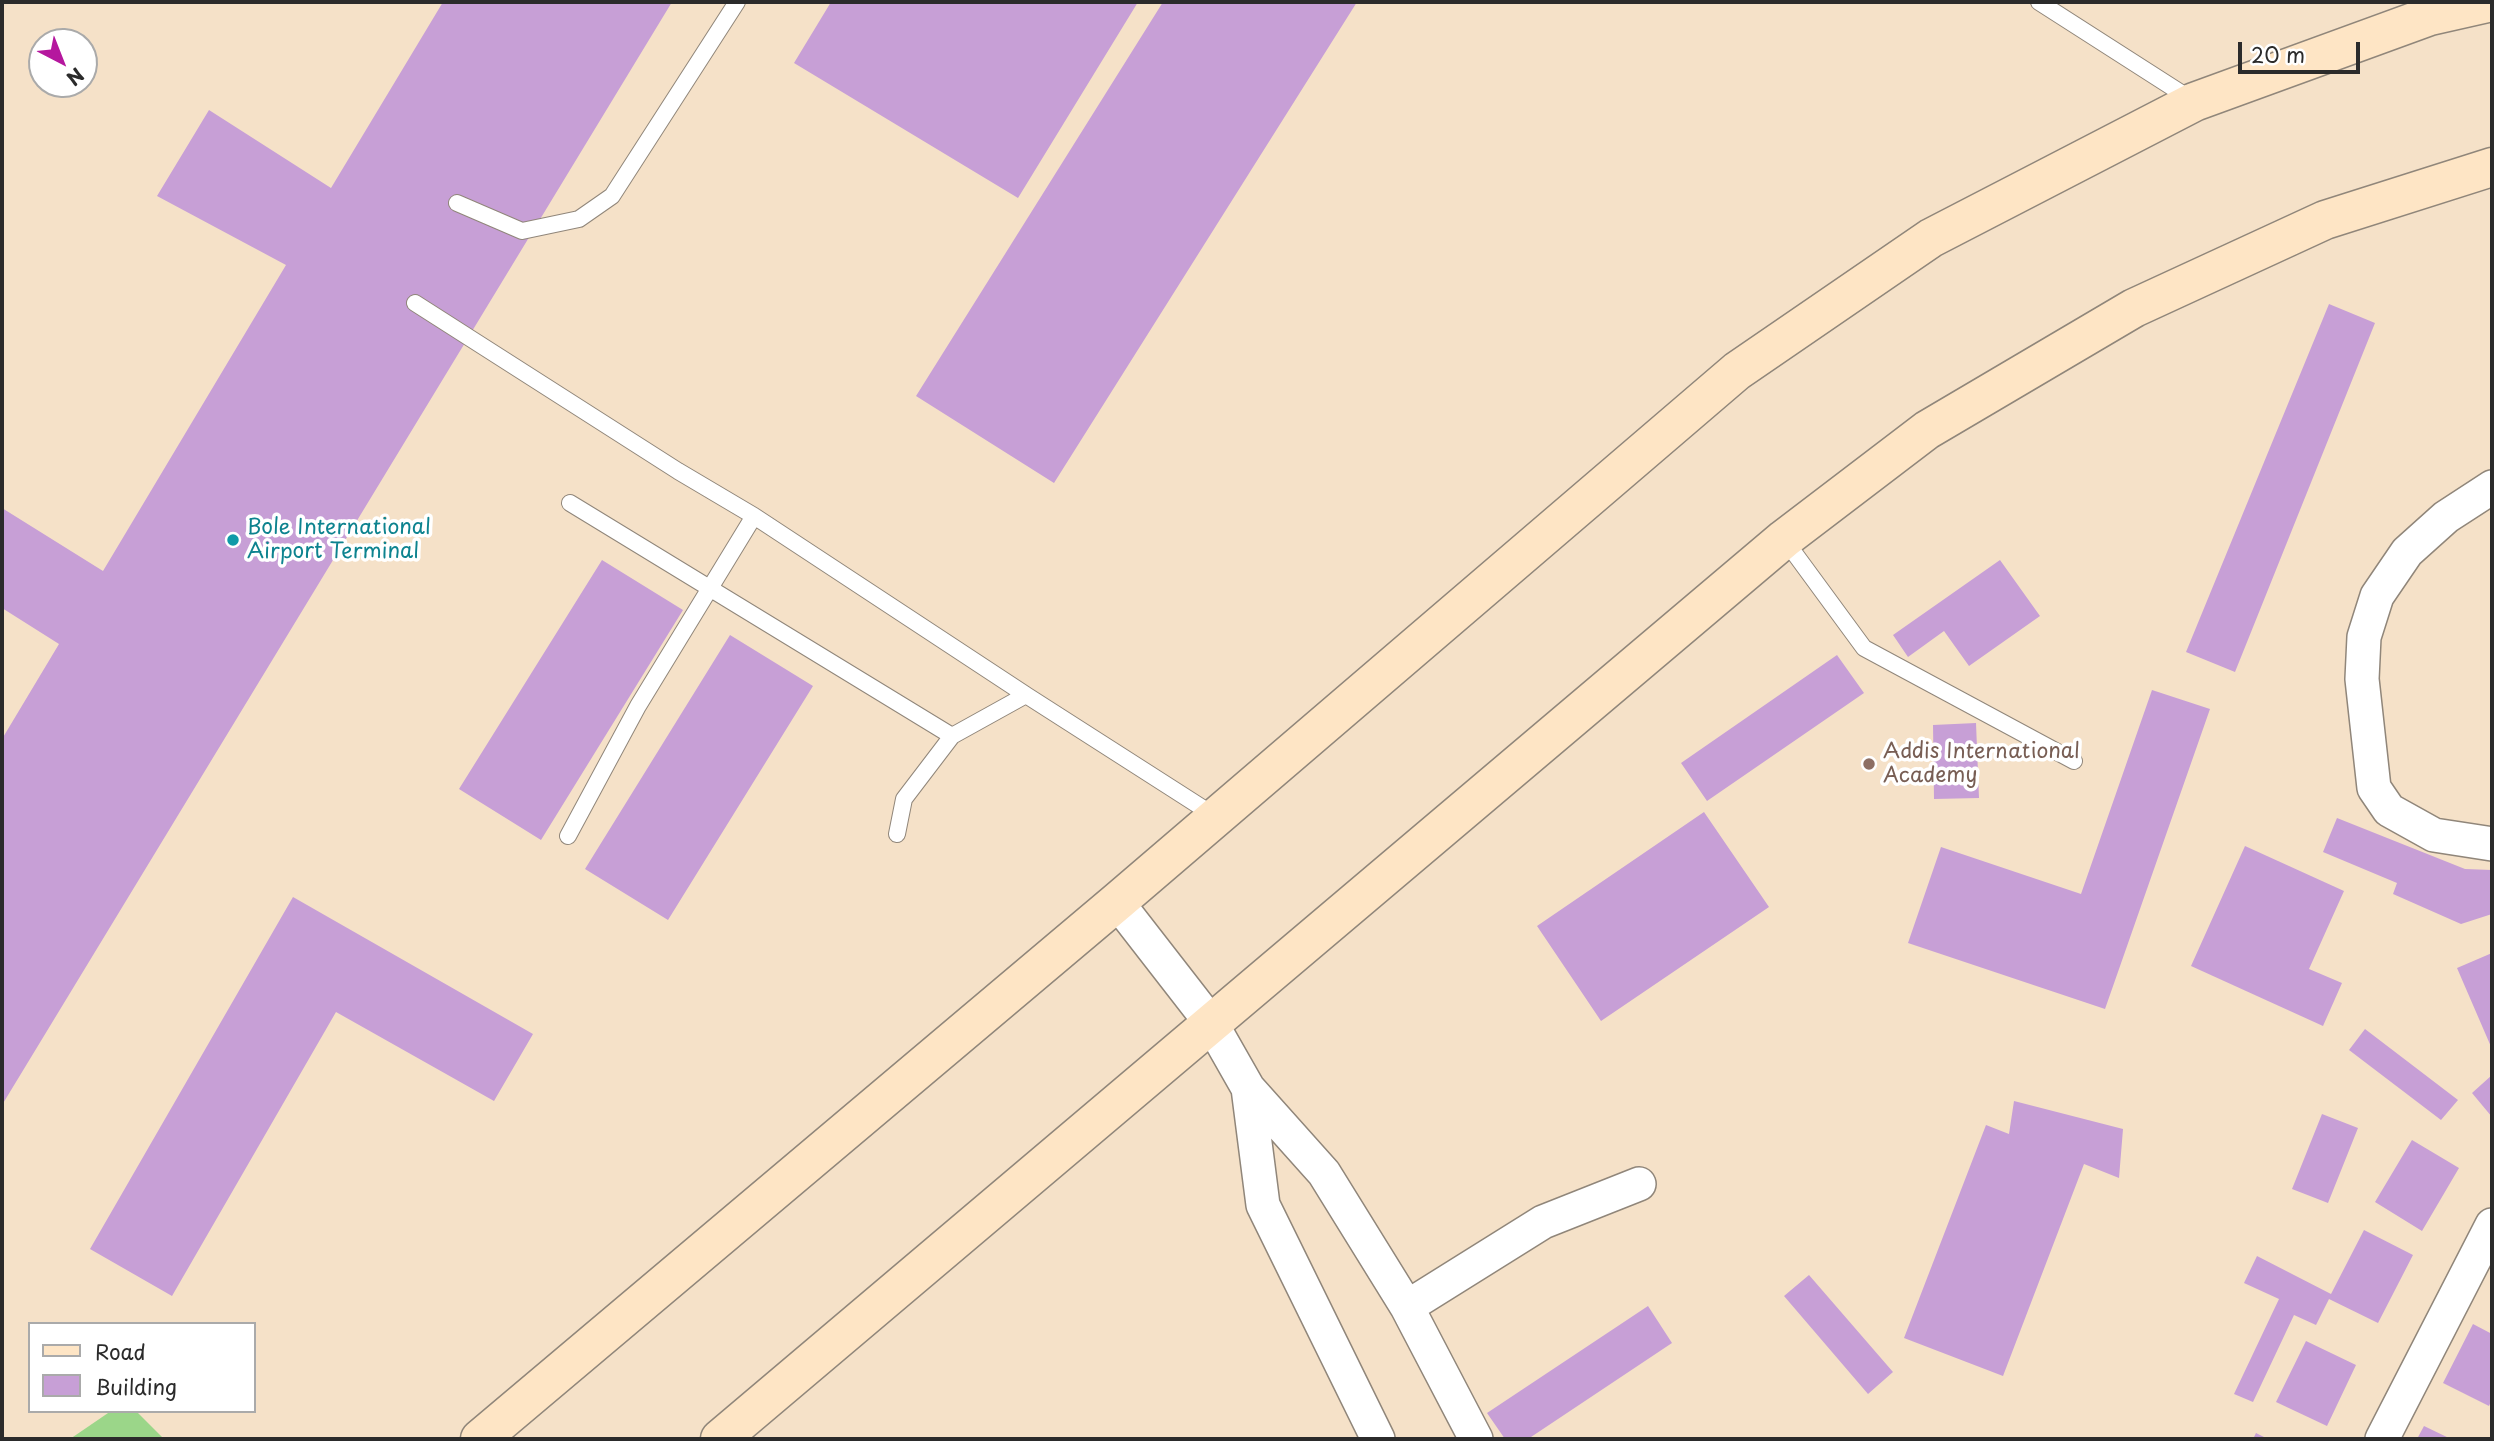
<!DOCTYPE html>
<style>
body{margin:0}
#map{position:relative;width:2494px;height:1441px;overflow:hidden;background:#f5e1c8;font-family:"Playpen Sans",sans-serif}
canvas{display:block}
.frame{position:absolute;inset:0;border:4px solid #2b2b2b;pointer-events:none}
.legend{position:absolute;left:28px;top:1322px;width:228px;height:91px;box-sizing:border-box;background:#fff;border:2px solid #aaa;margin:0;padding:9px 12px;list-style:none;font-size:21px;color:#2b2b2b}
.legend li{display:flex;align-items:center;gap:14px;height:35px}
.legend b{width:35px;border:2px solid #aaa}
.north{position:absolute;left:28px;top:28px;width:70px;height:70px;box-sizing:border-box;background:#fff;border:2px solid #aaa;border-radius:50%;rotate:138deg;font-size:19px;font-weight:700;line-height:28px;text-align:center;color:#2b2b2b}
.north::after{content:'';display:block;margin:auto;width:24px;height:32px;background:#b5179e;clip-path:polygon(50% 0,100% 100%,50% 72%,0 100%)}
.scale{position:absolute;left:2238px;top:42px;width:122px;height:32px;box-sizing:border-box;border:4px solid #2b2b2b;border-top:0;padding-left:9px;font-size:21px;line-height:24px;white-space:nowrap;color:#2b2b2b;-webkit-text-stroke:5px #fff;paint-order:stroke}
</style>
<div id="map">
<canvas width="2494" height="1441"></canvas>
<div class="frame"></div>
<ul class="legend">
<li><b style="height:9px;background:#fee5c5"></b>Road</li>
<li><b style="height:19px;background:#c79fd6"></b>Building</li>
</ul>
<div class="north">N</div>
<div class="scale">20 m</div>
</div>
<script>
const g = document.querySelector('canvas').getContext('2d');
g.lineJoin = 'round';
function fillPath(path, color) { g.fillStyle = color; g.fill(path, 'evenodd'); }
const poly = rows => new Path2D(rows.map(r => 'M' + r).join(''));
function stroke(path, color, width, dash) { g.strokeStyle = color; g.lineWidth = width; g.lineCap = dash ? 'butt' : 'round'; g.setLineDash(dash || []); g.stroke(path); }
function drawText(font, color, halo, rows, align = 'center') {
  g.font = font + ' "Playpen Sans",sans-serif'; g.lineWidth = 7; g.setLineDash([]); g.textBaseline = 'middle'; g.strokeStyle = halo; g.fillStyle = color; for (const [text, x, y, turn = 0] of rows) {
    g.save(); g.translate(x, y); g.rotate((+turn || 0) * Math.PI / 180); g.textAlign = isNaN(turn) ? turn : align; if (halo) g.strokeText(text, 0, 0); g.fillText(text, 0, 0); g.restore();
  }
}
fillPath(poly([
 [111,1411,136,1411,164,1439,70,1439]
]), '#9bd689');
fillPath(poly([
 [443,2,672,2,2,1105,2,739,59,644,2,608,2,508,103,571,286,265,157,196,209,110,331,188],
 [831,2,1138,2,1018,198,794,63],
 [1163,2,1357,2,1054,483,916,396],
 [2329,304,2375,323,2235,672,2186,652],
 [602,560,683,610,541,840,459,789],
 [2000,560,2040,616,1969,666,1944,631,1908,657,1893,635],
 [730,635,813,686,668,920,585,869],
 [1837,655,1864,693,1707,801,1681,763],
 [2152,690,2210,709,2105,1009,1908,943,1941,847,2081,894],
 [1976,723,1979,798,1934,799,1933,725],
 [1704,812,1769,907,1601,1021,1537,926],
 [2337,818,2465,869,2492,870,2492,914,2461,924,2393,894,2397,883,2323,852],
 [2245,846,2344,891,2309,969,2342,983,2323,1026,2191,966],
 [293,897,533,1034,494,1101,336,1012,172,1296,90,1249],
 [2492,953,2492,1049,2457,968],
 [2365,1029,2458,1100,2441,1120,2349,1050],
 [2492,1075,2492,1117,2472,1093],
 [2014,1101,2123,1129,2119,1178,2084,1164,2003,1376,1904,1338,1986,1125,2009,1134],
 [2322,1114,2358,1128,2328,1203,2292,1189],
 [2412,1140,2459,1168,2422,1231,2375,1202],
 [2364,1230,2413,1255,2378,1323,2329,1299,2316,1325,2294,1315,2253,1402,2234,1394,2279,1299,2244,1283,2257,1256,2331,1294],
 [1809,1275,1893,1372,1868,1394,1784,1296],
 [1648,1306,1672,1343,1528,1439,1505,1439,1487,1413],
 [2473,1324,2492,1334,2492,1399,2489,1406,2443,1383],
 [2306,1341,2356,1365,2327,1426,2276,1402],
 [2424,1426,2451,1439,2417,1439],
 [2256,1433,2268,1439,2253,1439]
]), '#c79fd6');
const service = poly([
 [2039,2,2192,100],
 [457,203,522,231,579,219,612,196,737,2],
 [415,303,678,471,754,516,1026,695],
 [570,503,952,736,904,799,897,834],
 [1784,539,1864,648,2074,761],
 [952,736,1026,695,1215,816],
 [568,836,638,706,754,516]
]);
const minor = poly([
 [2492,487,2446,517,2407,552,2377,596,2364,637,2362,679,2374,788,2389,810,2434,835,2492,844],
 [1117,902,1211,1023,1248,1088,1324,1173,1407,1307,1476,1439],
 [1248,1088,1263,1205,1378,1439],
 [1407,1307,1543,1222,1639,1184],
 [2382,1439,2492,1225]
]);
const secondary = poly([
 [480,1439,1117,902,1737,371,1931,238,2194,102,2430,16,2492,2],
 [720,1439,1784,539,1927,430,2134,308,2325,220,2492,167]
]);
stroke(service, '#90867a', 18);
stroke(minor, '#90867a', 36);
stroke(secondary, '#90867a', 41);
stroke(service, '#fff', 16);
stroke(minor, '#fff', 33);
stroke(secondary, '#fee5c5', 38);
for (const [x, y, r, color] of [
 [233,540,7,"#0f9aa8"],
 [1869,764,7,"#8d6e63"]
]) { const dot = new Path2D(); dot.arc(x, y, r, 0, 2 * Math.PI); g.fillStyle = color; g.fill(dot); stroke(dot, '#fff', 2.5); }
drawText('21px', '#0d838f', '#fff', [
 ["Bole International",247,528],
 ["Airport Terminal",247,552]
], 'left');
drawText('21px', '#785e54', '#fff', [
 ["Addis International",1883,752],
 ["Academy",1883,776]
], 'left');
</script>
